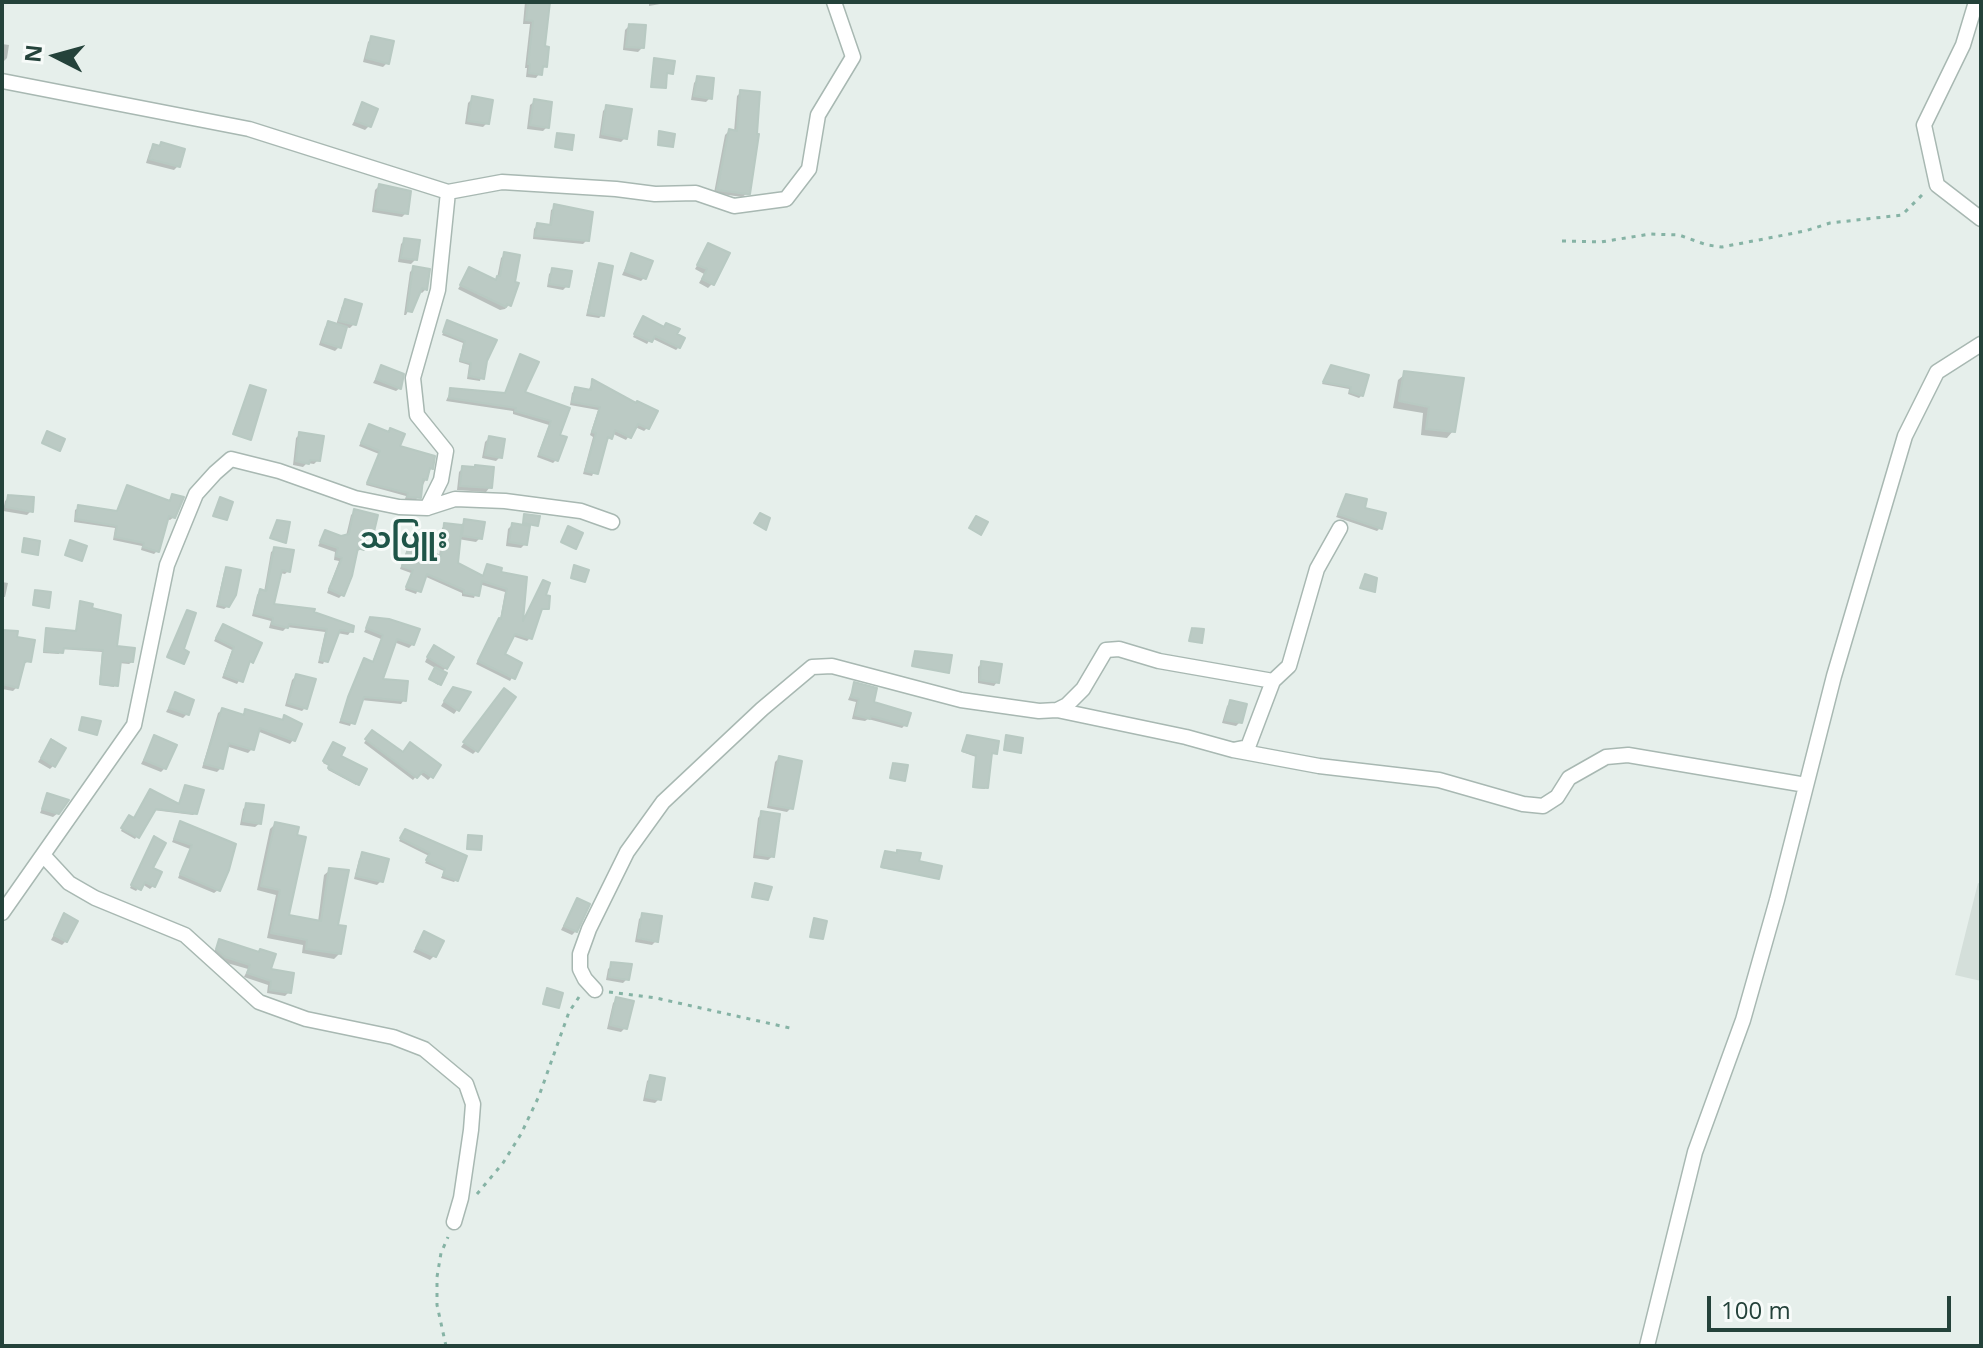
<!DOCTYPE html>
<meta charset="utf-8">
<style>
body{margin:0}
#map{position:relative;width:1983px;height:1348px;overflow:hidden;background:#e6efeb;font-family:"Open Sans",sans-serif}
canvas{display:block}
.frame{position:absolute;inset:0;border:4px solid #24423a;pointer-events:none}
.north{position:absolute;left:16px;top:16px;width:80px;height:80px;-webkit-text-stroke:6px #f7fbf9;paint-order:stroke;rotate:276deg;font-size:22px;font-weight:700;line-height:32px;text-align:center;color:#24423a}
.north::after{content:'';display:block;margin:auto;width:28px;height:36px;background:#24423a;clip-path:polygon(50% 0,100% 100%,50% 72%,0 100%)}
.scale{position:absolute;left:1707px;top:1296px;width:244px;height:36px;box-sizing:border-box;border:4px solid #24423a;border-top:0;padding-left:10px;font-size:24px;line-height:28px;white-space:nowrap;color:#24423a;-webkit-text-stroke:6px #f7fbf9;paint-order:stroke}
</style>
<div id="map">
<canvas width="1983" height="1348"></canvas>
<div class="frame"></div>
<div class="north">N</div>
<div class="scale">100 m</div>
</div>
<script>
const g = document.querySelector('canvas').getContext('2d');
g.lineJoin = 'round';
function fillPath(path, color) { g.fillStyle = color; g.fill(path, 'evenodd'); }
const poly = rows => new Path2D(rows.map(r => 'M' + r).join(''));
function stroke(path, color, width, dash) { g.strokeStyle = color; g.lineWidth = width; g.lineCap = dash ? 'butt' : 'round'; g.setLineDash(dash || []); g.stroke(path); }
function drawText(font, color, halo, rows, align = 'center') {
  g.font = font + ' "Open Sans","Noto Sans Myanmar",sans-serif'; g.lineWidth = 6; g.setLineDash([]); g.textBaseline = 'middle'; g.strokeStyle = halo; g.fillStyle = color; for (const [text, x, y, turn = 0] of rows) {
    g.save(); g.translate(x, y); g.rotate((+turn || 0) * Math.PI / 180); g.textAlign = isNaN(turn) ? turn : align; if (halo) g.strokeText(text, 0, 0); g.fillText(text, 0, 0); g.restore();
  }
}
fillPath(poly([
 [1978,883,1981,884,1981,981,1955,975]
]), '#d4dfda');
fillPath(poly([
 [525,2,548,2,543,48,545,66,536,78,526,77,527,68,525,68,530,24,523,24],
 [649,2,671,2,649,6],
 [629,26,642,48,638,52,623,50,625,30],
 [372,38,387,63,383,67,363,62,368,42],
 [2,44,9,45,7,58,3,62],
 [698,78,710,98,706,102,691,100,694,83],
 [741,92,748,193,742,197,714,193,725,135,729,131,734,132,737,96],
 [472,99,487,123,483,127,465,124,468,103],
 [535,101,547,127,543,131,527,129,530,105],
 [363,105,369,126,365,130,352,125],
 [607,107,625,138,621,142,599,138,603,111],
 [161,144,178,166,174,170,146,163,150,150],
 [379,186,406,213,402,217,372,212,375,190],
 [555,207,587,240,583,244,533,239,534,229,537,225,549,227,551,210],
 [405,240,415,260,411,264,398,262,401,244],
 [709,245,712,284,708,288,699,283,704,274,695,269],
 [505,254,509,305,505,309,500,310,458,289,470,269,494,282,497,278,501,258],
 [631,256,645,277,641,281,622,275],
 [600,265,602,315,599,318,586,316,597,268],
 [414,268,426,289,422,293,418,291,406,315,404,315,410,272],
 [553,270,567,286,563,290,547,287,549,274],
 [346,302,354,324,350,328,345,327,339,347,335,351,319,345,325,327,329,323,336,325,342,306],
 [640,322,675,335,679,347,676,350,651,338,647,344,633,337],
 [448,323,485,360,480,381,467,379,469,365,459,362,463,343,442,335],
 [521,356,522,394,567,409,558,436,556,460,553,463,537,457,549,425,513,414,513,411,446,401,451,390,504,395],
 [1332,367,1362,395,1359,398,1348,394,1349,389,1322,384],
 [381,368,400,388,396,391,373,383],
 [1405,374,1453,431,1447,438,1421,435,1423,413,1393,408,1398,380],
 [593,381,647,428,644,431,635,427,626,440,611,433,592,476,583,474,593,437,590,435,598,410,570,405,572,393,576,389,588,391],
 [250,387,250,438,233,432],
 [369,426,431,468,416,500,405,499,406,496,366,485,379,454,359,446],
 [300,434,318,460,314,464,307,463,303,467,293,465,296,438],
 [489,438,500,457,496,461,482,458,485,442],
 [463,468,490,487,486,492,457,490,459,472],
 [127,487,168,502,172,496,174,517,170,520,166,519,157,551,154,554,141,550,142,546,113,540,115,528,74,522,75,510,79,507,116,513],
 [9,497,31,511,27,515,3,511,5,501],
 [1347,497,1380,528,1377,531,1336,517],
 [355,511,371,535,364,538,362,549,355,552,343,594,339,598,327,593,339,561,334,560,335,552,318,546,325,532,341,538,346,536,351,515],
 [525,516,537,525,528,525,525,544,521,548,506,546,508,529,512,525,522,527],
 [465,521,480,538,476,542,458,539,456,565,482,578,488,566,498,573,525,579,521,625,543,582,547,609,539,611,530,638,527,641,512,636,502,655,520,664,510,681,476,664,500,620,505,592,479,584,474,598,462,596,462,593,424,576,416,594,405,590,411,573,400,569,407,549,410,546,439,557,442,528,445,525,460,526],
 [275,549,288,571,285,574,280,573,272,606,312,614,351,631,348,635,337,633,323,664,318,663,325,632,287,627,283,631,269,628,271,621,252,616,257,595,260,591,264,592,271,552],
 [227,569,228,606,224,609,216,607,224,572],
 [2,582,8,583,5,597,2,597],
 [81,604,90,610,115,648,132,662,129,664,119,663,114,687,99,685,102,652,61,649,59,654,43,653,47,630,75,633],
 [371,619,413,644,409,648,394,642,380,680,404,700,401,704,361,700,350,726,339,723,361,664,365,661,372,663,381,639,364,632],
 [220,630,251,661,237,684,222,678,232,650,214,641],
 [2,633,15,638,29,661,22,665,17,687,13,691,2,689],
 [430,651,446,668,441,672,438,685,430,680,437,669,425,662],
 [982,663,997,682,994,686,978,683,978,667],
 [296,676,306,707,302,711,285,706,292,680],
 [855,684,872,704,905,725,902,728,868,719,865,721,852,719,856,702,848,700],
 [449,693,457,710,454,714,441,706],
 [500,694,477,750,473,754,461,747],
 [175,695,187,714,183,718,166,712],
 [1231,702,1240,722,1236,726,1222,723,1227,706],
 [222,710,241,716,246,711,280,721,284,717,293,740,290,744,257,731,252,749,248,753,226,746,221,768,217,772,202,768,218,713],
 [369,736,403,754,431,777,428,780,419,773,413,780,364,743],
 [155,737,165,768,161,772,141,764],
 [966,738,995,753,990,754,985,789,973,788,976,757,962,752],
 [48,746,54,765,50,769,38,762],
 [332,746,358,784,356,785,328,770,329,766,323,763],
 [779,758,791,808,787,812,767,808,775,762],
 [185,787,196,813,193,815,153,810,135,839,121,831,126,820,133,820,148,794,178,806],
 [48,795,58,813,53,817,40,813],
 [247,805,260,823,255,827,240,825,243,809],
 [762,813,773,856,768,860,753,858,758,818],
 [181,823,218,890,214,893,178,878,190,849,172,842],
 [275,824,286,916,318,922,324,875,330,870,340,953,334,959,302,953,303,945,267,938,276,895,257,890,270,829],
 [403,834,465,857,456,880,454,882,441,878,444,871,425,863,429,856,399,841],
 [154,839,150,869,153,886,150,889,142,884,136,891,130,888],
 [898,852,937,878,881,868,885,853],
 [363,854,381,881,377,885,354,879,359,859],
 [577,900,576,931,572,935,561,930],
 [643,915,656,941,652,945,635,942,639,919],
 [64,916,66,941,62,945,51,940],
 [424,934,434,956,430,960,413,952],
 [220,941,268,971,289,992,285,996,267,993,268,985,244,977,248,969,220,961,213,954],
 [612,965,627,979,623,983,606,980,608,969],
 [617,999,625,1028,621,1032,607,1029,613,1003],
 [651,1077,659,1099,655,1103,643,1101,647,1081]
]), '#0003');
const building = poly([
 [528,2,550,2,545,46,549,47,547,67,543,66,542,75,529,73,530,64,528,64,533,21,526,20,528,2],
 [629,24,646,25,644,48,626,47,629,24],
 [371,36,394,41,389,64,366,58,371,36],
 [654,58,675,61,673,74,667,73,666,88,651,87,654,58],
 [697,76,714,78,712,99,694,96,697,76],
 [740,90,760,92,757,134,759,134,750,194,747,194,717,190,729,129,737,131,740,90],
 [472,96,493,100,489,124,468,121,472,96],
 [534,99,552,102,549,128,530,125,534,99],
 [362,102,378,109,371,127,355,121,362,102],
 [606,105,632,109,627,139,602,134,606,105],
 [659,131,675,134,673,147,658,145,659,131],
 [557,133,574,135,572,150,555,147,557,133],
 [161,142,185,149,180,167,149,159,153,144,160,146,161,142],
 [379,184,411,191,408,214,375,209,379,184],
 [554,204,593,212,589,241,535,236,537,223,551,225,554,204],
 [404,238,420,240,417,260,401,258,404,238],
 [708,243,730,253,714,285,702,279,707,269,697,265,708,243],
 [504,252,520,255,515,282,519,283,511,306,507,304,506,307,460,285,469,267,496,280,497,276,500,276,504,252],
 [631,253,653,261,646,279,625,271,631,253],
 [599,263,613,266,604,316,588,313,599,263],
 [413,266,430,269,427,290,422,288,412,312,407,311,413,266],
 [552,268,572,271,569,287,549,284,552,268],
 [345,299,362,304,356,325,339,321,345,299],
 [643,316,664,327,666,323,680,329,677,334,685,338,680,348,655,336,652,342,634,334,643,316],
 [447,320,497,340,487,361,484,379,469,376,471,363,460,360,465,341,443,332,447,320],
 [328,321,347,327,341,348,322,342,328,321],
 [520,354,539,362,525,392,570,408,560,435,567,437,558,461,539,454,551,421,515,411,516,408,449,398,450,388,505,393,520,354],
 [381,365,404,374,401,389,376,379,381,365],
 [1331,365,1369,375,1363,396,1350,392,1351,387,1323,382,1331,365],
 [1404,371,1464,378,1455,432,1426,429,1429,407,1399,401,1404,371],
 [592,379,636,403,637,401,658,411,649,429,638,424,631,438,615,430,612,439,608,437,598,474,585,471,596,433,592,432,600,407,572,402,575,387,591,390,592,379],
 [250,385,266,390,251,440,233,434,250,385],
 [369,424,389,432,390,428,405,434,400,446,435,456,433,469,430,468,427,480,423,479,421,498,407,497,408,493,367,483,380,451,361,443,369,424],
 [47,431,65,439,60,451,42,443,47,431],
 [299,432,324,436,320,461,310,460,309,464,296,461,299,432],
 [489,436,505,439,502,458,485,455,489,436],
 [475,465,494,467,492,488,460,486,462,466,475,467,475,465],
 [127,485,170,501,172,494,184,497,175,518,169,516,159,552,143,547,144,543,115,537,117,526,76,519,78,505,117,511,127,485],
 [1346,494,1367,499,1365,508,1386,513,1382,529,1338,514,1346,494],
 [8,495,34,497,33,512,6,507,8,495],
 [220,497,233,502,227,520,213,516,220,497],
 [354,509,378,515,373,536,367,534,364,550,358,548,352,576,344,596,329,589,342,558,336,556,338,548,320,542,325,530,341,536,349,534,354,509],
 [760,513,770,518,766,530,754,523,760,513],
 [524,514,540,516,538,526,523,523,524,514],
 [976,516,988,522,981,535,969,528,976,516],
 [464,519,485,522,482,539,462,536,464,519],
 [277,520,290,522,286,543,270,538,277,520],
 [444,523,462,525,458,563,483,576,487,564,502,568,501,572,527,577,523,621,543,580,550,583,546,595,550,596,549,609,542,609,532,639,515,634,505,654,522,663,515,679,478,661,499,618,501,619,507,589,482,581,479,596,464,593,464,590,427,574,421,592,406,587,413,570,402,566,410,544,441,556,444,523],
 [512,523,530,526,527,545,509,542,512,523],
 [568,526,583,533,576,549,561,542,568,526],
 [24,538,40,541,38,555,22,552,24,538],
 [70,540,87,546,82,561,65,555,70,540],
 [274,547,294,550,290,572,282,570,274,604,315,609,314,612,354,626,353,632,340,630,328,662,320,660,327,629,289,624,288,628,272,624,273,618,254,613,260,589,266,591,274,547],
 [574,565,589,570,585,582,571,578,574,565],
 [226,567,241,570,236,595,229,607,218,604,226,567],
 [1365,574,1377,578,1375,592,1360,588,1365,574],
 [35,590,51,592,49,608,33,605,35,590],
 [80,601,93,604,92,608,121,615,117,646,135,648,133,662,121,661,118,686,100,684,103,650,64,648,63,653,44,651,46,628,76,631,80,601],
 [187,610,196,613,184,649,189,652,184,664,167,657,187,610],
 [370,617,389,619,420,629,414,645,397,639,383,679,408,681,406,701,364,697,355,724,341,720,348,697,364,658,373,662,383,635,366,628,370,617],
 [223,624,262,643,253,663,250,661,243,682,224,675,234,647,216,638,223,624],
 [1192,628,1204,629,1202,643,1189,641,1192,628],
 [2,630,18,631,17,637,35,640,31,662,25,661,18,688,2,684,2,630],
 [434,645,454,657,447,669,427,657,434,645],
 [915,651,952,655,949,673,912,666,915,651],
 [981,661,1002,664,999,683,980,680,981,661],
 [435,667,447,673,441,685,429,679,435,667],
 [296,674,316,679,307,709,288,703,296,674],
 [854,682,877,688,874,702,911,713,907,726,871,716,870,719,855,715,859,699,851,697,854,682],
 [453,687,471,692,459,711,444,701,453,687],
 [504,688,516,697,478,752,463,742,504,688],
 [175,692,194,700,189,715,169,708,175,692],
 [1230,700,1247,704,1242,723,1225,720,1230,700],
 [222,708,244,715,245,709,283,720,284,715,302,724,295,741,260,728,254,750,229,743,223,769,204,764,222,708],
 [82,717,101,721,97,735,79,730,82,717],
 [372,730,403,752,410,742,441,765,433,778,423,771,417,778,365,739,372,730],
 [154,735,177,745,166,769,144,760,154,735],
 [967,735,999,741,997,754,992,753,988,788,973,787,976,755,962,751,967,735],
 [1006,735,1023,738,1021,753,1004,750,1006,735],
 [51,739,66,748,55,767,41,758,51,739],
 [333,742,345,748,341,756,367,769,359,785,328,768,329,765,323,761,333,742],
 [779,756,802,761,793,809,770,805,779,756],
 [893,763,908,765,905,781,890,778,893,763],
 [185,785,204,790,197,814,156,809,139,838,121,828,129,815,134,818,150,789,179,804,185,785],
 [47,793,69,800,59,814,42,809,47,793],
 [246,803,264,805,261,824,243,821,246,803],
 [761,811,780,814,774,857,756,854,761,811],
 [180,821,236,844,229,870,220,891,180,874,192,845,174,839,180,821],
 [275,822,299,827,297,835,306,837,289,915,321,921,329,868,349,870,338,925,346,926,341,954,306,949,307,940,271,933,280,890,261,886,275,822],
 [405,829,467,856,458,881,443,875,445,869,426,860,430,853,400,838,405,829],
 [468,835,482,836,481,850,467,849,468,835],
 [154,836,166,843,153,868,162,872,155,887,145,882,141,890,131,885,154,836],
 [897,850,921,853,919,861,942,866,939,879,881,867,885,851,897,853,897,850],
 [362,852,389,859,383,882,356,876,362,852],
 [755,883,772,887,768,900,752,897,755,883],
 [577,898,590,904,577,932,564,926,577,898],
 [64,913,78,921,67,942,54,935,64,913],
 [642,913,662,916,658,942,638,938,642,913],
 [814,918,827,921,823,939,810,937,814,918],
 [424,931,444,941,436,957,416,948,424,931],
 [219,939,259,952,260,949,276,954,271,969,294,973,291,993,270,990,271,981,247,973,250,965,225,957,216,949,219,939],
 [611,962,632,964,629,980,609,977,611,962],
 [547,988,563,993,559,1008,543,1004,547,988],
 [616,997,634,1001,627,1029,610,1025,616,997],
 [650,1075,665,1078,661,1100,646,1097,650,1075]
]);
fillPath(building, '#bbcac4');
stroke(building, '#b8c9c2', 2);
const minor = poly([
 [1976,2,1963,45,1924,125,1937,185,1981,219],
 [2,81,249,129,448,192,502,182,616,189,655,194,696,193,734,206,786,199,809,169,818,115,853,57,834,2],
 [427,508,455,499,505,501,581,511,612,522],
 [1057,710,1186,737,1233,750,1248,747,1273,681,1289,666,1317,569,1340,528],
 [1233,750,1319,766,1439,780,1523,804,1543,806,1557,797,1569,778,1606,757,1628,755,1806,785],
 [43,855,69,883,95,898,185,935,259,1002,306,1019,393,1037,424,1049,466,1084,473,1104,471,1130,461,1198,454,1222],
 [2,913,134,725,167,565,196,494,215,473,231,459,279,471,355,498,399,507,427,508,441,480,446,451,417,415,413,378,438,290,448,192],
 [595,990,585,979,580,969,580,954,589,929,627,852,663,802,762,709,812,667,832,666,961,700,1039,711,1057,710,1067,705,1083,689,1106,650,1119,649,1159,661,1273,681],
 [1647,1346,1695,1152,1743,1020,1777,900,1834,676,1905,436,1937,372,1981,344]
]);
stroke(minor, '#a8b8b2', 17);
stroke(poly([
 [1562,241,1601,242,1650,234,1679,235,1707,245,1722,247,1805,231,1830,223,1902,215,1926,191],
 [609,992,656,998,790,1028],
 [477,1194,503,1163,521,1134,539,1096,569,1012,579,997],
 [446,1346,437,1305,437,1277,441,1253,448,1237]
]), '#86b3a5', 3, [4, 6]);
stroke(minor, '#fff', 14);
drawText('bold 28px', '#1f5548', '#f7fbf9', [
 ["သပြူး",404,540]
]);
</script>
